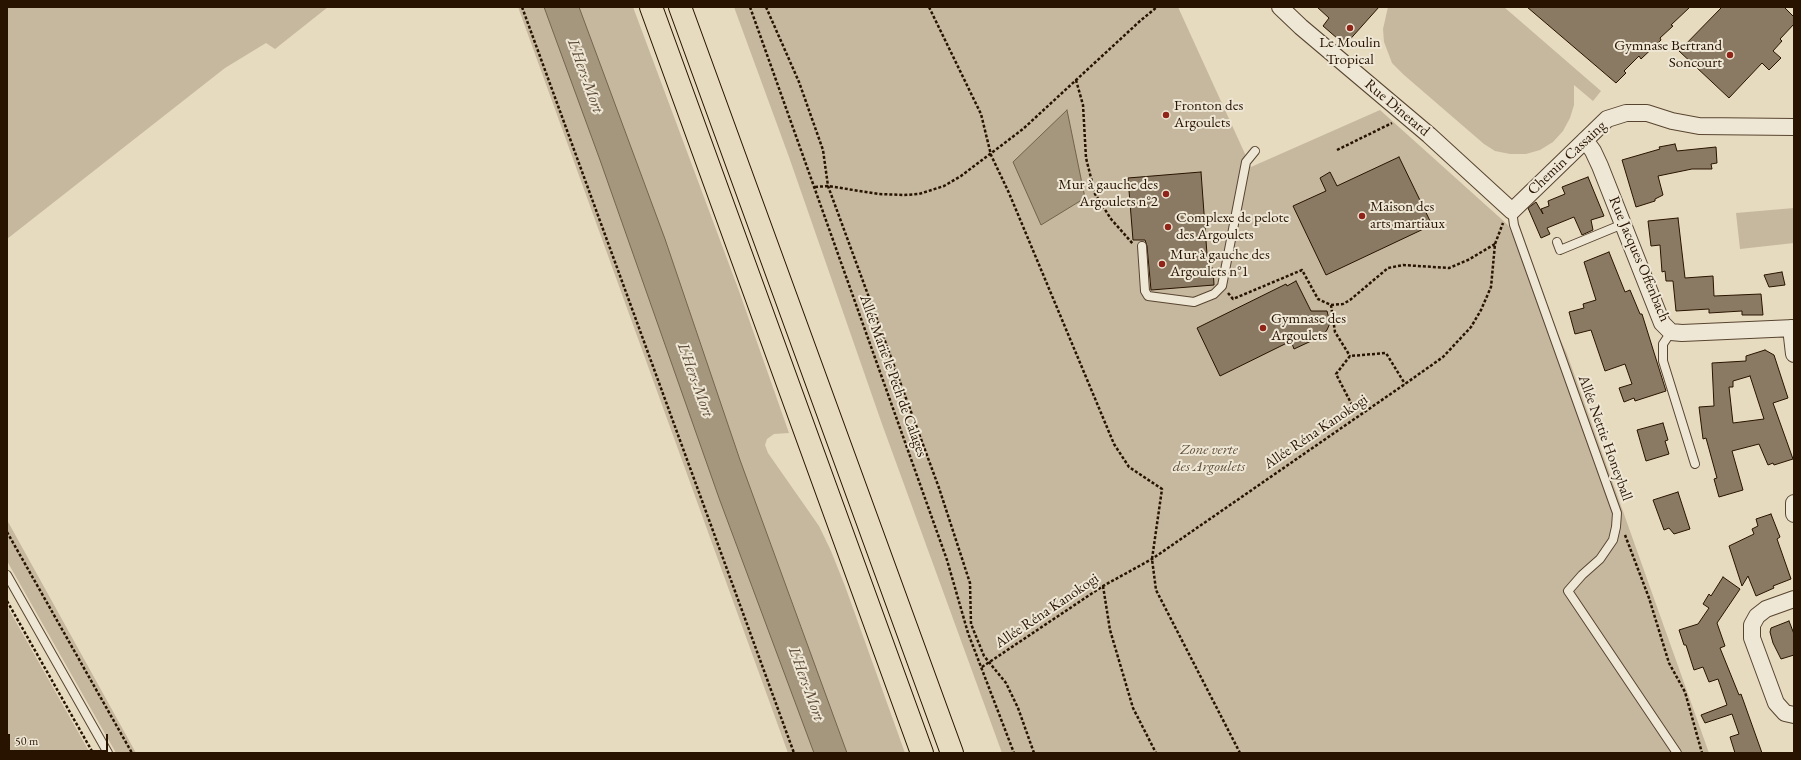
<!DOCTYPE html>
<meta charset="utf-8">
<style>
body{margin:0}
#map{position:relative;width:1801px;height:760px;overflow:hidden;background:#e6dabf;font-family:"EB Garamond",serif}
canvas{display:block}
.frame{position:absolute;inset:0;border:8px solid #281300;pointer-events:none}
.scale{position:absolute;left:8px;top:734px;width:100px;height:18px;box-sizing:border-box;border:2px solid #281300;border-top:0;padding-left:5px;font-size:12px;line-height:14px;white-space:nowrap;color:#281300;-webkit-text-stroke:3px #efe7d5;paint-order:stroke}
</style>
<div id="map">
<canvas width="1801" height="760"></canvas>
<div class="frame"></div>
<div class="scale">50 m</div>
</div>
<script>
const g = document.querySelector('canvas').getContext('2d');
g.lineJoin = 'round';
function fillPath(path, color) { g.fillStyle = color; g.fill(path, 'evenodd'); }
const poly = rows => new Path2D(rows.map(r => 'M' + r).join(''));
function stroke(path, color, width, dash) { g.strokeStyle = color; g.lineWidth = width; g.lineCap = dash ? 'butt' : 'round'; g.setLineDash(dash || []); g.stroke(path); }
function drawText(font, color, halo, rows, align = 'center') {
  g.font = font + ' "EB Garamond",serif'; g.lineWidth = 4; g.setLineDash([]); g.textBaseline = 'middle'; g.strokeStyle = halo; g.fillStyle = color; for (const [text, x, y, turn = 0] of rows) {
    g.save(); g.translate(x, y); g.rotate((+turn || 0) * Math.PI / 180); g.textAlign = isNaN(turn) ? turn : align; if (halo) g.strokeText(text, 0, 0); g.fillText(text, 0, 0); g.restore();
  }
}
fillPath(poly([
 [7,7,328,7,275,49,266,43,225,68,7,239],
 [518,7,544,7,600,160,719,498,814,753,788,753],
 [579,7,633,7,739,291,789,433,774,434,767,439,765,445,768,453,819,526,831,551,845,586,905,753,847,753,740,460,665,239],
 [734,7,1178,7,1251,167,1380,110,1508,225,1567,354,1709,753,1002,753,882,424,789,157],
 [1388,7,1504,7,1601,91,1593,101,1574,85,1574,105,1570,118,1563,131,1553,142,1540,150,1526,154,1510,154,1495,151,1484,144,1404,75,1392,63,1384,42,1383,29],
 [1794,208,1794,243,1740,249,1736,213],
 [7,520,136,753,116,753,7,561],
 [7,606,90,753,7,753]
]), '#c6b89f');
const water = poly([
 [544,7,579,7,665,239,740,460,847,753,814,753,719,498,600,160,544,7],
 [1067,110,1085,198,1041,225,1013,162,1067,110]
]);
fillPath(water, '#a5967e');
stroke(water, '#73624c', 1);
const building = poly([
 [1317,7,1379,7,1345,45,1323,26,1329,18,1317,7],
 [1527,7,1690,7,1671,25,1673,26,1660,38,1661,40,1641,59,1639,56,1624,71,1626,73,1616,83,1527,7],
 [1722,7,1784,7,1794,17,1794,24,1780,39,1782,41,1773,51,1781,58,1769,70,1762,63,1729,98,1679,51,1722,7],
 [1675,144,1677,151,1716,147,1717,163,1711,164,1712,169,1692,169,1658,176,1663,195,1655,199,1655,201,1636,207,1622,160,1660,149,1659,147,1675,144],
 [1399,157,1432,225,1326,275,1293,206,1326,191,1320,178,1330,172,1337,186,1399,157],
 [1201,172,1208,268,1213,268,1214,285,1151,290,1147,246,1145,240,1133,240,1128,178,1201,172],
 [1588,177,1604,216,1591,220,1593,230,1582,235,1574,217,1547,228,1550,234,1541,238,1528,208,1536,202,1543,214,1541,209,1549,206,1548,201,1565,194,1562,187,1588,177],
 [1678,218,1685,278,1713,276,1714,296,1761,294,1763,315,1742,315,1742,311,1709,313,1709,309,1676,311,1673,281,1666,281,1665,271,1662,272,1660,245,1651,246,1648,221,1678,218],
 [1609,252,1625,292,1630,290,1640,314,1642,314,1666,391,1635,401,1634,398,1624,402,1619,388,1632,384,1625,364,1605,371,1591,330,1575,334,1569,312,1584,308,1583,304,1596,300,1584,262,1609,252],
 [1782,272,1785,285,1769,287,1764,275,1782,272],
 [1296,281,1311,311,1327,311,1330,323,1327,330,1322,336,1294,349,1291,341,1220,376,1197,328,1286,284,1287,286,1296,281],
 [1765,350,1774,355,1788,398,1773,403,1793,459,1774,465,1773,463,1768,465,1759,444,1732,451,1743,490,1719,497,1714,479,1717,478,1706,438,1703,439,1699,407,1714,406,1712,363,1746,361,1746,356,1765,350],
 [1750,376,1764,419,1733,423,1729,387,1733,387,1733,381,1750,376],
 [1663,423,1668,440,1665,441,1669,454,1646,461,1637,430,1663,423],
 [1678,492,1690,529,1674,534,1669,528,1664,530,1653,500,1678,492],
 [1771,514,1780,537,1777,539,1791,579,1773,586,1774,588,1756,596,1748,576,1742,586,1729,546,1754,534,1752,529,1758,526,1756,519,1771,514],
 [1723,577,1740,589,1717,623,1725,646,1720,648,1739,695,1741,694,1762,753,1735,753,1730,737,1739,734,1732,714,1705,723,1701,715,1727,705,1718,679,1709,682,1703,667,1694,670,1686,645,1684,645,1679,630,1698,624,1709,608,1703,604,1709,594,1711,596,1723,577],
 [1789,621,1794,634,1794,655,1781,659,1773,643,1770,632,1771,628,1789,621]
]);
fillPath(building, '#8b7a63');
stroke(building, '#281300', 1);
const service = poly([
 [1512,211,1514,225,1617,513,1616,527,1613,540,1600,559,1582,575,1568,591,1677,753],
 [1557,242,1560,250,1623,224],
 [1142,246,1145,291,1148,296,1194,302,1214,294,1222,286,1246,162,1255,151],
 [1671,332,1663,344,1663,361,1695,464],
 [7,575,108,753]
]);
const minor = poly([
 [1280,7,1301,27,1429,135,1512,211,1607,119,1626,113,1647,113,1672,121,1699,126,1794,127],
 [1585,140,1593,151,1600,166,1662,323,1671,332,1682,333,1794,328],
 [1791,328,1794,354],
 [1794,503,1794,514],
 [1794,599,1766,609,1757,616,1752,625,1752,638,1776,703,1785,713,1794,715]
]);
const motorway = poly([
 [651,7,922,753],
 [680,7,952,753]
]);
stroke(service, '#584530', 10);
stroke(minor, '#584530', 18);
stroke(motorway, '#281300', 24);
stroke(poly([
 [522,7,794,753],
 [750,7,947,560,968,633,1014,753],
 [766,7,799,82,823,150,828,186,939,488,970,583,971,624,984,656,1006,683,1018,708,1034,753],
 [929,7,981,114,991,155,1009,193,1114,444,1129,467,1162,489,1152,559,1156,590,1240,753],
 [1076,80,1083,105,1086,158,1095,194,1111,219,1133,244],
 [1337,150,1392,123],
 [815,187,828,186,879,194,904,195,919,194,944,186,961,176,1023,129,1140,21,1157,7],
 [1228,293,1233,299,1302,270,1318,299,1331,305,1335,332,1350,356],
 [1331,305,1343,304,1350,300,1388,268,1403,265,1449,268,1468,260,1495,244],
 [1366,411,1352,405,1336,374,1350,356,1386,353,1405,384],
 [7,532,132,753],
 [1625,535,1649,598,1669,663,1685,692,1702,753],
 [1103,586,1110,630,1133,708,1156,753],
 [7,601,93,753],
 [982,667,1103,586,1152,559,1405,384,1443,357,1471,327,1481,310,1491,287,1495,244,1503,223]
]), '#281300', 2.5, [3, 2]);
stroke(service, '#efe7d5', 8);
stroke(minor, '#efe7d5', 16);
stroke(motorway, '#e6dabf', 22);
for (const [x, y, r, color] of [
 [1350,28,4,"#8f2418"],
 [1730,55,4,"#8f2418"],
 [1166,115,4,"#8f2418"],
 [1166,194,4,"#8f2418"],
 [1362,216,4,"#8f2418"],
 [1168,227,4,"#8f2418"],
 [1162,264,4,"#8f2418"],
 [1263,328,4,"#8f2418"]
]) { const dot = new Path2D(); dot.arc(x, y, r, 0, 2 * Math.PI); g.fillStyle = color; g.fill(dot); stroke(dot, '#efe7d5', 1.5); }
drawText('15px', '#281300', '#efe7d5', [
 ["Le Moulin",1350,43,"center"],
 ["Tropical",1350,60,"center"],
 ["Gymnase Bertrand",1722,46,"right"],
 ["Soncourt",1722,63,"right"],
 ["Fronton des",1174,106],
 ["Argoulets",1174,123],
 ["Mur à gauche des",1158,185,"right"],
 ["Argoulets n°2",1158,202,"right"],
 ["Maison des",1370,207],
 ["arts martiaux",1370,224],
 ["Complexe de pelote",1176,218],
 ["des Argoulets",1176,235],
 ["Mur à gauche des",1170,255],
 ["Argoulets n°1",1170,272],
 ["Gymnase des",1271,319],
 ["Argoulets",1271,336]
], 'left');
drawText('15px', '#281300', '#efe7d5', [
 ["Rue Dinetard",1397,108,40],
 ["Chemin Cassaing",1567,158,-43],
 ["Rue Jacques Offenbach",1639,259,67],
 ["Allée Marie le Pech de Calages",893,376,70],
 ["Allée Réna Kanokogi",1316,432,-34],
 ["Allée Nettie Honeyball",1605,438,70],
 ["Allée Réna Kanokogi",1047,611,-34]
]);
drawText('italic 15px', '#5f4d38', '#efe7d5', [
 ["Zone verte",1209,450],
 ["des Argoulets",1209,467]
]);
drawText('italic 16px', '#5a4732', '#efe7d5', [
 ["L'Hers-Mort",585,76,70],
 ["L'Hers-Mort",695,380,70],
 ["L'Hers-Mort",806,684,70]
]);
</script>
